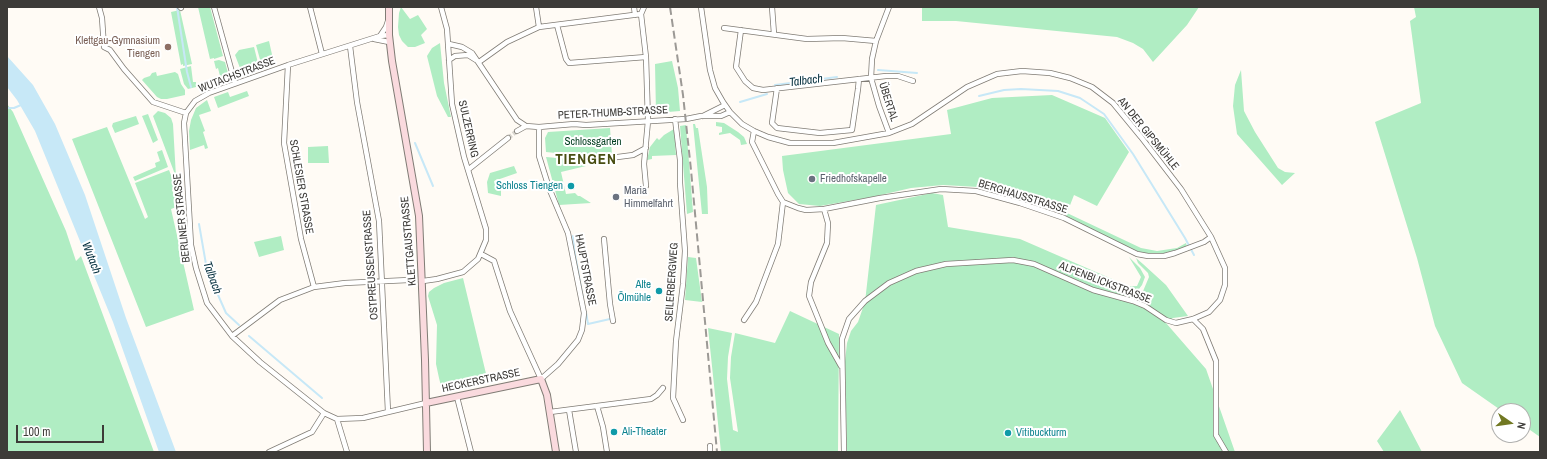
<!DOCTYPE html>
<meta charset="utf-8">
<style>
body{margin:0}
#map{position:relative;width:1547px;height:459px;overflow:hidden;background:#fffbf5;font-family:"Archivo Narrow",sans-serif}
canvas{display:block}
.frame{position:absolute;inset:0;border:8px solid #3d3b38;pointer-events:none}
.north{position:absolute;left:1491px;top:403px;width:40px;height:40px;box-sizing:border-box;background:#fff;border:1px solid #b1b1af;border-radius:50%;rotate:103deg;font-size:11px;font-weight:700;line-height:16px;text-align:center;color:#3d3b38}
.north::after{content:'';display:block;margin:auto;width:14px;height:18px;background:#717822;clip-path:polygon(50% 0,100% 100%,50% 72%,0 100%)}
.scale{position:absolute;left:16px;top:425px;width:88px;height:18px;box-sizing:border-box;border:2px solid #3d3b38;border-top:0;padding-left:5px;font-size:12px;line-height:14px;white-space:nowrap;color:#3d3b38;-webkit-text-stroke:3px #fff;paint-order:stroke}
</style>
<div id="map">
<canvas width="1547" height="459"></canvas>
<div class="frame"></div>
<div class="north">N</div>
<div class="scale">100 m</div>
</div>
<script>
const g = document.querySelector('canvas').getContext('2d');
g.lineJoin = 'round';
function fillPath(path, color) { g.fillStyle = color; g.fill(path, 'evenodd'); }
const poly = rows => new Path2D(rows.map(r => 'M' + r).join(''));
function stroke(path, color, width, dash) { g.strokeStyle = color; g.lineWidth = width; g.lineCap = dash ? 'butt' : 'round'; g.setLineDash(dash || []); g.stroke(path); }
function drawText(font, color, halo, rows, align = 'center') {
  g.font = font + ' "Archivo Narrow",sans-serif'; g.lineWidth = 4; g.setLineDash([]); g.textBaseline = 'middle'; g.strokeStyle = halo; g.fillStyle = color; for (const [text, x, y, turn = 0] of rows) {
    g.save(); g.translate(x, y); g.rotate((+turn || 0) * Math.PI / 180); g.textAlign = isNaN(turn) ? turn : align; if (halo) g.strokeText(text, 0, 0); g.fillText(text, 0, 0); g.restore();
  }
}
fillPath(poly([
 [198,7,210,7,223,56,214,59,214,58,210,59],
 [401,7,410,19,418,15,427,29,421,35,425,43,415,47,408,47,402,41,399,35,398,27,399,13],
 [922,7,1199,7,1187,25,1153,62,1143,49,1133,43,1117,37,956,21,922,21],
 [1414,7,1540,7,1540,437,1523,425,1523,411,1502,411,1462,383,1435,326,1417,258,1375,122,1421,103,1410,21,1416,17],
 [180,10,192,64,183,66,183,64,181,65,171,12],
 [269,41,273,59,261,63,256,45],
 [440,43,444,83,451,117,448,117,437,96,427,56,432,48],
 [254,47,258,63,240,68,235,55,239,50],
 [219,60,225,62,228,73,227,77,221,80,218,68,216,69,214,61],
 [672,61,678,88,680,111,656,113,655,64],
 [191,66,193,82,196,82,196,87,188,89,184,84,180,69],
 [1241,70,1244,111,1255,132,1278,168,1285,172,1295,173,1282,185,1237,134,1233,106,1235,85],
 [156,72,157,76,175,72,178,74,181,84,185,90,185,95,167,99,161,99,157,97,142,80,144,78,150,76,152,73],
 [247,91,249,96,218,108,214,97,228,92,230,97],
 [1052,95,1105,118,1129,152,1097,206,1074,195,1067,213,1141,248,1157,251,1177,248,1186,243,1187,247,1165,253,1145,254,1137,251,1065,217,1067,213,1023,199,978,187,943,185,911,188,872,197,820,206,799,204,788,193,783,170,782,156,951,134,947,110,992,98],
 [207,100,211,111,199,115,205,131,203,132,208,148,205,149,204,145,190,150,189,131,191,120,196,108],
 [7,104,13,112,66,231,76,261,81,256,154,452,7,452],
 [158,111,165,113,171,118,173,124,176,177,153,116],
 [148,114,158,140,153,143,142,116],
 [136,116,139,124,115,133,112,126,113,123],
 [716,122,724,123,738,132,744,137,747,144,741,145,740,140,730,133,719,135,719,133,722,132,722,127,716,126],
 [693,124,695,124,696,128,698,128,707,187,708,214,702,214],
 [686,125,693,212,687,214,680,126],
 [107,127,145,219,148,217,135,183,169,170,176,188,172,190,176,200,180,199,182,205,171,209,194,310,146,327,72,139],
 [610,128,612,155,585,156,546,152,545,138,548,132],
 [674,129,676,155,652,156,652,159,647,160,650,147,657,138,659,140,664,135],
 [328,146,329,163,308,163,308,147],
 [162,150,168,167,135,181,133,177,156,167,155,163,160,161,157,152],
 [546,157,581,160,586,166,561,172,566,194,575,193,578,196,580,196,591,203,559,205],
 [514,166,517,173,494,181,497,190,501,190,501,196,488,193,487,182,490,173],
 [932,193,943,195,948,227,1020,239,1119,282,1120,287,1137,286,1141,277,1129,257,1140,268,1145,277,1142,285,1132,298,1138,303,1149,277,1148,273,1138,263,1136,258,1143,264,1166,285,1188,316,1173,318,1166,323,1206,369,1235,452,847,452,845,361,847,343,851,331,858,322,865,302,876,205],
 [281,236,284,250,259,257,254,242],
 [688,257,696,258,702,302,685,300],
 [463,278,488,382,470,387,446,390,441,386,439,378,436,364,437,325,428,296,429,292,434,288,444,283],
 [790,311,839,334,838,452,721,452,708,328,732,333,728,357,727,379,733,430,738,432,730,378,731,357,735,333,775,343],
 [1400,410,1422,452,1384,452,1377,441]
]), '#b0edc3');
fillPath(poly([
 [7,56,33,85,55,124,85,195,126,318,176,452,159,452,113,322,35,131,17,100,7,87]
]), '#c7e8f7');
stroke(poly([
 [177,7,187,72,191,87],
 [878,70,917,73],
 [775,85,837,77],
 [979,96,1004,90,1021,89,1058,91,1080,98,1104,114,1133,154,1185,238,1194,255],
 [740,102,767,94],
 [7,108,14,108,21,105],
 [415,143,433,186],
 [199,224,207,270,226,313,239,325],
 [573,236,574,249,583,298],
 [586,312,588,324,610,319],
 [249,336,322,398]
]), '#c7e8f7', 2);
stroke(poly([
 [508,138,517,131]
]), '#d8d5cf', 4.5, [4.5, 2]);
const street = poly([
 [99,7,102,18,104,47,110,50,124,69,153,102,186,113],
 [180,7,181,8],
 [214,7,235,83],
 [310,7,322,54],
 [536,7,539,27],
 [634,7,635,15],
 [644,7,641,14,646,57,648,121,644,164,646,186],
 [701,7,710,70,715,88,723,102,730,112,742,124,754,131,768,137,790,143,833,143,889,133,912,124,967,87,997,74,1022,71,1050,73,1070,78,1092,87,1113,103,1141,137,1181,189,1211,237,1225,268,1225,285,1220,300,1209,312,1193,319,1176,323,1166,320,1145,306,1133,301,1093,290,1034,264,1013,260,946,264,916,271,889,283,865,301,849,319,842,339,844,452],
 [772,7,774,34],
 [889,7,876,41,872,59,871,78,879,106,889,133],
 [557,25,566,59,569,63,646,57],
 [724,28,807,39,842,38,876,41],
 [741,30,736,67,745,81,753,88,763,90,886,76,898,76,913,81],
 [389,35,380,36,288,65,209,93,195,101,186,113,184,123,191,245,196,268,207,303,232,336,260,362,324,413,337,419,363,418,426,403],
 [380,36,386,27,388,21],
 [374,39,389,42],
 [449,44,462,47,472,53,517,120,526,126,539,127,574,124,586,125,686,119,701,116,721,116,730,112],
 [350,46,357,102,379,221,388,412],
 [449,60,455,56,468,55,476,60],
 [479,62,507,42,539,27,641,14],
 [288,65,284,143,301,239,314,287],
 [777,88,772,123,777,128,820,133,852,130,858,89,859,79],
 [703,116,725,105],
 [675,119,680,160,680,183,685,251,683,284,676,341,673,398,683,420],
 [517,131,526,126],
 [754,131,752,142,778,194,783,202,798,208,806,210,824,209,880,198,941,189,976,191,1020,203,1064,218,1137,254,1148,256,1164,256,1175,253,1204,242,1211,237],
 [582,158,610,158,633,155,646,148],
 [469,169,508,138],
 [824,209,828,223,827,243,811,282,809,296,828,343,841,366],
 [604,239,610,304,613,321],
 [481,254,494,261,510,311,541,379,558,364,578,340,582,330,584,313,568,233,549,188,539,156,539,127],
 [423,281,437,279,463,272,478,259,486,240,486,229,464,157,452,104,447,29,441,7],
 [1193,319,1203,329,1216,361,1216,435,1226,452],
 [744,320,756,302,778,244,783,202],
 [232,336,280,300,314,287,345,283,409,280],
 [457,397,471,452],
 [597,406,603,427,607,452],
 [569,410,576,452],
 [550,412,651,399,657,395,663,388],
 [337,419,347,452],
 [710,446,710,452],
 [269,452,312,432,324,413]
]);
const secondary = poly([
 [389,7,389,35,392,61,419,216,425,360,427,452],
 [426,403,541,379,547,395,556,452]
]);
stroke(street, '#807c75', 6);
stroke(secondary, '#807c75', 8);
stroke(street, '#fff', 4.5);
stroke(secondary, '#fadade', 6);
stroke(poly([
 [670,7,683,95,691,170,717,452]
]), '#9c9995', 2, [8, 4]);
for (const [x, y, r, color] of [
 [168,47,4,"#8d6e63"],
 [812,179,4,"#6b7280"],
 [571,186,4,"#0f9aa8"],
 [616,197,4,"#6b7280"],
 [659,291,4,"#0f9aa8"],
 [614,432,4,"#0f9aa8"],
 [1008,433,4,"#0f9aa8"]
]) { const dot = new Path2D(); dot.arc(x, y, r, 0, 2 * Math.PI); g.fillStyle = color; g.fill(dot); stroke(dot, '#fff', 1.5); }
drawText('11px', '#785e54', '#fff', [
 ["Klettgau-Gymnasium",160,41],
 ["Tiengen",160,54]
], 'right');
drawText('11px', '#3d3b38', '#fff', [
 ["WUTACHSTRASSE",237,75,-21],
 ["ÜBERTAL",888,102,72],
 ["PETER-THUMB-STRASSE",613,113,-3],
 ["SULZERRING",468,129,77],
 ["AN DER GIPSMÜHLE",1148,134,51],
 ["SCHLESIER STRASSE",301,187,80],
 ["BERGHAUSSTRASSE",1023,197,17],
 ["BERLINER STRASSE",182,218,-96],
 ["KLETTGAUSTRASSE",409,241,-95],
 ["OSTPREUSSENSTRASSE",371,265,-94],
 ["HAUPTSTRASSE",585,270,79],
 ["SEILERBERGWEG",672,282,-86],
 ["ALPENBLICKSTRASSE",1105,283,21],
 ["HECKERSTRASSE",481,381,-12]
]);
drawText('11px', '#003c1e', '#fff', [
 ["Schlossgarten",593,142]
]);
drawText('11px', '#5b616d', '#fff', [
 ["Friedhofskapelle",820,179],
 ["Maria",624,191],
 ["Himmelfahrt",624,204]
], 'left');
drawText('11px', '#0d838f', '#fff', [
 ["Schloss Tiengen",563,186],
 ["Alte",651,285],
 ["Ölmühle",651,298],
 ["Ali-Theater",622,432,"left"],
 ["Vitibuckturm",1016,433,"left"]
], 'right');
drawText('italic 12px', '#032e3d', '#fff', [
 ["Talbach",806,81,-7],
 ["Wutach",91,258,69],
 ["Talbach",212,278,70]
]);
g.letterSpacing = '1px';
drawText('bold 15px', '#494e13', '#fff', [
 ["TIENGEN",586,160]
]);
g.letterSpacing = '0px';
</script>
